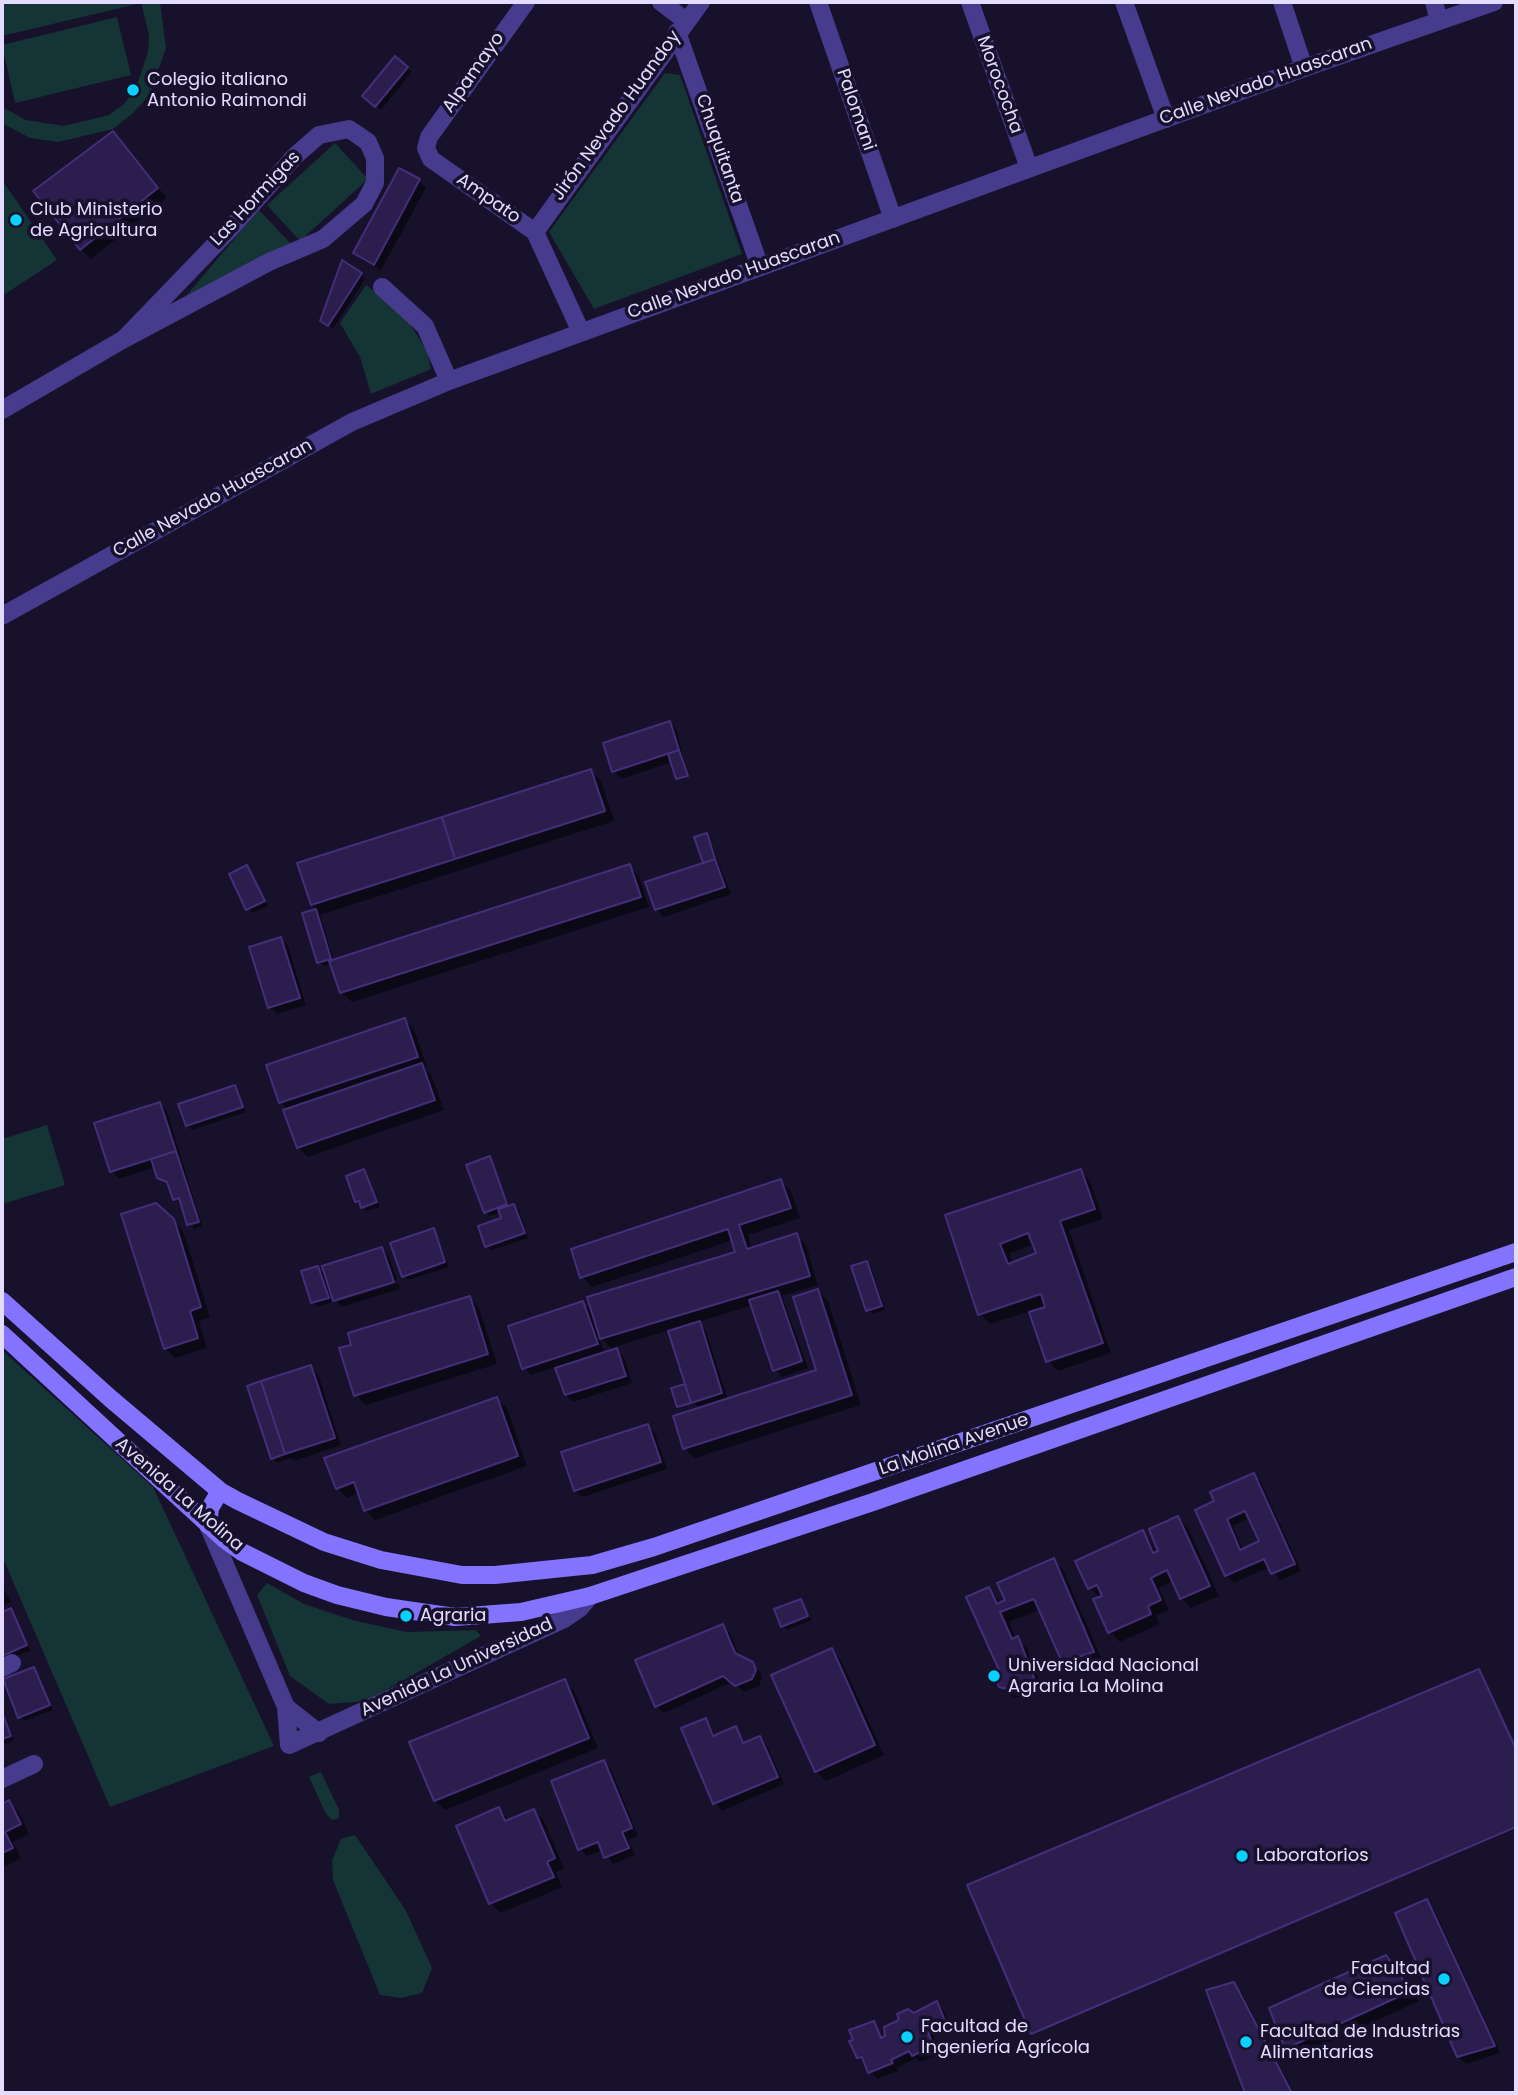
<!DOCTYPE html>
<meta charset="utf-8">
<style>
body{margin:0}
#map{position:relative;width:1518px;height:2095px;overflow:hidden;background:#18112c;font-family:Poppins,sans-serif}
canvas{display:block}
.frame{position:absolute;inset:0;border:4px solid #e3dcff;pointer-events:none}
</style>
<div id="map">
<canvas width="1518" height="2095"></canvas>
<div class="frame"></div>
</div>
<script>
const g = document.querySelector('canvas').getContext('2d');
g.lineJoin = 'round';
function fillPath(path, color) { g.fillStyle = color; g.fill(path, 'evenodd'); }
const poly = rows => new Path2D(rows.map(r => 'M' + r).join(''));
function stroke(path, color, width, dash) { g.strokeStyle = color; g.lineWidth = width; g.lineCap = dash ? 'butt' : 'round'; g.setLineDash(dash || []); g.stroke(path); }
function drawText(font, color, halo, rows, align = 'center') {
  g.font = font + ' Poppins,sans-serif'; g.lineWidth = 7; g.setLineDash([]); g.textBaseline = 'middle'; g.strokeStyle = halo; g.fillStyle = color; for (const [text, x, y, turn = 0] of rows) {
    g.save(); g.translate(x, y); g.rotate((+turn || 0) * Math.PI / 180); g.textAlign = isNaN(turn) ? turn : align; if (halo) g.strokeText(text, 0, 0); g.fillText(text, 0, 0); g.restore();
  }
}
fillPath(poly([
 [2,2,136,2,137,4,2,36],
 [141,2,160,2,166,48,149,96,132,114,113,129,58,142,30,138,2,123,2,107,26,120,64,126,109,115,124,104,136,88,148,52,149,35],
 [117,17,131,75,15,103,2,45],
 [665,73,680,75,742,254,594,309,549,232],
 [335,143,368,179,300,241,267,205],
 [2,180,57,260,2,296],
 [259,210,291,244,180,303],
 [366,285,405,316,427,351,431,369,371,394,360,357,340,323],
 [47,1125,65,1185,2,1204,2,1139],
 [2,1350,153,1487,274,1746,110,1807,2,1556],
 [267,1583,304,1604,356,1621,407,1632,476,1630,481,1636,367,1701,329,1704,290,1676,257,1595],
 [321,1772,339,1810,339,1818,332,1820,325,1812,309,1777],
 [355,1835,405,1909,432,1968,422,1993,401,1998,380,1995,333,1880,332,1860,341,1839]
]), '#143436');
fillPath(poly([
 [407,68,412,72,381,110,368,100],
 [113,134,167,198,91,259,81,249],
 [419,180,426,188,381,270,362,260,355,253],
 [360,274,365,279,333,329,327,325],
 [670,723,677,731,688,777,680,780,672,762,621,779,614,771,605,745],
 [591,771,601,781,614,821,320,915,334,961,629,866,639,876,649,907,352,1002,342,993,332,964,324,966,319,962,304,914,318,910,312,905],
 [708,836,731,894,664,917,656,909,706,864],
 [247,867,268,906,252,913,247,909],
 [281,939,288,946,306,1005,277,1014,270,1007],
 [405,1020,414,1030,427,1067,424,1068,431,1074,444,1110,308,1157,298,1147,289,1110,280,1102],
 [235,1087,246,1112,192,1130,187,1125],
 [160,1104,167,1111,202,1226,194,1229,182,1202,174,1199,169,1184,159,1177,156,1167,119,1179,112,1171],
 [489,1158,510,1207,514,1206,519,1210,528,1238,491,1250,486,1246,503,1219,501,1212,490,1216,485,1212],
 [364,1171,380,1207,367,1211,357,1201],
 [1081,1171,1090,1181,1103,1219,1069,1230,1111,1353,1058,1371,1048,1361,1031,1311,990,1324,980,1314,947,1216],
 [1034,1244,1038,1254,1013,1264,1009,1254],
 [781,1181,791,1191,800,1218,748,1235,752,1249,796,1235,806,1245,818,1285,782,1296,808,1368,782,1377,775,1370,753,1305,698,1322,706,1331,728,1400,818,1371,818,1291,828,1301,861,1405,695,1458,685,1448,700,1409,695,1404,679,1406,687,1385,670,1330,614,1347,624,1357,632,1383,573,1402,566,1395,557,1367,531,1375,524,1368,583,1303,594,1314,737,1253,733,1240,592,1287,582,1277],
 [598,1335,614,1351,605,1354],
 [156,1205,183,1231,210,1317,199,1321,207,1348,175,1358,165,1348],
 [433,1230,449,1267,408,1280,404,1276],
 [382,1249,389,1256,397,1280,336,1298,336,1302,398,1283,400,1289,342,1307,330,1296,332,1302,317,1307,313,1302,318,1268,327,1277],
 [866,1263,871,1267,885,1310,872,1314,868,1310],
 [470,1298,479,1308,497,1364,366,1405,356,1395],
 [311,1367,318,1374,341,1445,294,1461,291,1458,277,1463,273,1458],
 [497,1399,507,1408,527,1466,375,1520,365,1510,359,1493,347,1498,337,1488],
 [648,1426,655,1433,667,1469,583,1497,575,1490],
 [1254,1475,1261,1482,1301,1571,1280,1581,1270,1567,1234,1583,1226,1575,1197,1511,1217,1502],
 [1250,1518,1261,1542,1243,1550,1233,1526],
 [1178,1518,1188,1528,1219,1596,1191,1608,1181,1598,1173,1581,1159,1588,1169,1610,1156,1616,1160,1624,1120,1642,1110,1632,1100,1598,1090,1588,1142,1532,1157,1553],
 [1053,1560,1063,1570,1103,1662,1074,1671,1064,1661,1041,1609,1009,1622,1016,1639,1027,1648,1042,1688,1018,1698,1011,1696,1001,1686,989,1589,1001,1604],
 [2,1585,11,1602,2,1606],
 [801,1601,812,1620,787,1630,782,1626],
 [12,1606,14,1609,10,1610,31,1650,2,1662,2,1610],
 [722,1626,730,1633,740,1657,760,1671,762,1678,759,1686,744,1692,732,1682,664,1713,657,1706],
 [832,1650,841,1660,884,1755,826,1781,816,1771],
 [34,1669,53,1710,24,1721,20,1717],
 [1481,1673,1516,1750,1516,1829,1032,2033,969,1886],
 [564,1681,574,1691,598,1748,445,1810,435,1800],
 [2,1709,14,1740,2,1745],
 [705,1720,716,1736,735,1728,746,1744,760,1738,767,1746,784,1784,722,1811,715,1803,683,1729],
 [604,1762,611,1769,638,1836,628,1840,635,1855,613,1864,603,1850,587,1856,580,1849],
 [9,1802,19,1812,29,1834,13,1842,21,1858,2,1868,2,1806],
 [499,1809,510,1821,534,1811,544,1821,564,1868,556,1872,562,1887,501,1913,491,1903],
 [1426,1901,1434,1909,1500,2053,1466,2064,1458,2056],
 [1386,1957,1419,2001,1296,2058,1286,2048],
 [1234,1984,1241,1992,1294,2093,1247,2093,1209,1991],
 [937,2004,944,2011,951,2028,934,2036,939,2054,920,2062,916,2058,897,2068,898,2071,877,2079,859,2057,873,2023,884,2039,914,2015]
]), '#0007');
const building = poly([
 [395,56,408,67,375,107,362,96,395,56],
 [113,131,158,188,80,250,33,191,113,131],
 [399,168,420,179,374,265,353,253,399,168],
 [342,260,362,273,328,326,320,321,342,260],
 [670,721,679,750,612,772,603,743,670,721],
 [679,750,688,776,676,779,668,754,679,750],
 [591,769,605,811,455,859,442,817,591,769],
 [442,817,455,859,311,905,297,863,442,817],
 [707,833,715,859,703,863,694,837,707,833],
 [715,859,725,887,655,910,645,882,715,859],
 [630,864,641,897,340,993,329,961,630,864],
 [247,865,265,901,246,910,229,874,247,865],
 [316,909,331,959,317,963,302,913,316,909],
 [281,937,300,998,268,1008,249,947,281,937],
 [405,1018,418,1057,279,1103,266,1065,405,1018],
 [422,1063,435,1100,297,1148,283,1110,422,1063],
 [235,1085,243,1107,186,1126,178,1104,235,1085],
 [160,1102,176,1151,110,1172,94,1123,160,1102],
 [176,1151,199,1222,187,1225,179,1198,173,1200,167,1182,157,1178,151,1159,176,1151],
 [490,1156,507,1204,484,1213,466,1165,490,1156],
 [364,1169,377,1202,361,1208,359,1201,355,1202,346,1176,364,1169],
 [1081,1169,1095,1209,1060,1221,1103,1343,1046,1362,1029,1312,1045,1307,1041,1294,978,1315,945,1215,1081,1169],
 [1028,1233,1036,1253,1008,1264,1000,1244,1028,1233],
 [781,1179,791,1208,739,1225,747,1249,797,1233,810,1276,600,1339,587,1297,735,1252,728,1229,580,1278,571,1249,781,1179],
 [156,1203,174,1219,201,1307,190,1311,198,1338,164,1349,121,1214,156,1203],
 [514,1204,525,1233,485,1247,478,1226,501,1218,498,1209,514,1204],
 [434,1228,445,1262,402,1277,390,1243,434,1228],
 [382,1247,394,1282,333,1301,322,1266,382,1247],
 [867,1261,882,1306,866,1311,851,1266,867,1261],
 [318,1266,329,1298,311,1303,301,1271,318,1266],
 [818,1289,852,1395,683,1449,673,1416,816,1370,793,1297,818,1289],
 [778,1291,802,1361,773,1371,749,1300,778,1291],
 [470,1296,488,1354,354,1396,339,1348,351,1345,348,1333,470,1296],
 [583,1301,598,1344,522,1369,508,1326,583,1301],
 [700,1321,722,1393,691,1403,668,1331,700,1321],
 [617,1348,626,1376,565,1395,555,1368,617,1348],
 [311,1365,335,1438,285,1454,261,1381,311,1365],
 [261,1381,285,1454,271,1459,247,1386,261,1381],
 [685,1384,691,1403,677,1407,671,1388,685,1384],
 [497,1397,518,1456,364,1511,354,1482,336,1489,324,1458,497,1397],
 [648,1424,661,1462,574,1491,561,1452,648,1424],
 [1254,1473,1295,1564,1271,1574,1264,1559,1225,1576,1195,1510,1214,1501,1210,1492,1254,1473],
 [1245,1511,1259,1541,1240,1550,1227,1519,1245,1511],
 [1178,1516,1210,1586,1180,1599,1167,1570,1151,1578,1161,1600,1148,1606,1151,1614,1108,1633,1093,1599,1102,1596,1097,1585,1088,1589,1075,1561,1143,1530,1153,1553,1158,1551,1149,1529,1178,1516],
 [1054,1558,1094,1652,1062,1662,1034,1599,1000,1612,1012,1639,1018,1636,1034,1678,1007,1689,999,1687,995,1676,999,1670,966,1597,989,1587,997,1604,1005,1600,997,1583,1054,1558],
 [801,1599,808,1616,781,1627,774,1609,801,1599],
 [11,1608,27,1645,2,1656,2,1612,11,1608],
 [723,1624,735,1653,753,1662,756,1670,752,1679,735,1686,723,1676,655,1707,635,1660,723,1624],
 [832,1648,875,1745,815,1772,771,1675,832,1648],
 [34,1667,50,1705,18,1718,3,1679,34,1667],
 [1479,1669,1516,1749,1516,1827,1031,2034,967,1885,1479,1669],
 [565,1679,589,1738,434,1801,409,1742,565,1679],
 [2,1712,11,1736,2,1739,2,1712],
 [706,1718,713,1736,736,1726,743,1743,760,1736,778,1777,713,1804,681,1728,706,1718],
 [604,1760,632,1828,622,1832,629,1848,604,1858,598,1842,578,1850,551,1781,604,1760],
 [9,1800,21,1824,5,1832,13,1848,2,1853,2,1804,9,1800],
 [499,1807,505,1821,534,1809,555,1858,547,1862,554,1877,489,1904,456,1826,499,1807],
 [1427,1899,1495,2046,1457,2057,1395,1913,1427,1899],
 [1386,1955,1411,1991,1285,2049,1269,2008,1386,1955],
 [1234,1982,1292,2093,1245,2093,1206,1990,1234,1982],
 [937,2001,945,2021,927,2029,933,2046,912,2056,909,2051,891,2060,893,2063,868,2073,862,2057,857,2058,849,2041,853,2040,849,2030,874,2021,881,2038,885,2036,884,2027,899,2020,897,2014,908,2009,914,2013,937,2001]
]);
fillPath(building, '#2b1d4d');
stroke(building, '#442e7a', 2);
stroke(poly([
 [526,2,429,137,426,148,431,159,535,232,581,332],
 [661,2,686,21],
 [818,2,893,219],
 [970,2,1029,168],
 [1124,2,1166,119],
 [1282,2,1304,68],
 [1434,2,1439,21],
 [677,32,760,267],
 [535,232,701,2],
 [382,287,425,326,449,381],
 [2,410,124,339,269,262,323,239,364,204,375,183,375,158,368,142,349,129,319,135,295,156,232,227,124,339],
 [2,616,352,422,449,381,1304,68,1494,2],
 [208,1525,286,1707,289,1745,564,1619,580,1608,590,1596],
 [2,1668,12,1663],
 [286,1707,319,1733],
 [2,1779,34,1764]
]), '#463b8c', 18);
stroke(poly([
 [2,1301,111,1399,220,1491,238,1501,324,1542,381,1560,462,1575,495,1575,592,1565,654,1547,1516,1252],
 [2,1334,224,1539,242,1552,304,1583,337,1595,386,1607,455,1617,521,1612,590,1596,873,1502,1516,1277],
 [208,1525,210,1508,220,1491]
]), '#8373ff', 18);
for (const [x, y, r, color] of [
 [133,90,7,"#08d0ff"],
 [16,220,7,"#08d0ff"],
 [406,1616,7,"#08d0ff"],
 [994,1676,7,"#08d0ff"],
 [1242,1856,7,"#08d0ff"],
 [1444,1979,7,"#08d0ff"],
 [907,2037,7,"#08d0ff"],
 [1246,2042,7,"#08d0ff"]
]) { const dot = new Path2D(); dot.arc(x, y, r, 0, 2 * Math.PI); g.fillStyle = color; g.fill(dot); stroke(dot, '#18112c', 2.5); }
drawText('18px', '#e3dcff', '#18112c', [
 ["Alpamayo",474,73,-55],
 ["Calle Nevado Huascaran",1266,82,-20],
 ["Morococha",999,85,70],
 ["Palomani",855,110,71],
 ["Jirón Nevado Huandoy",617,116,-54],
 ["Chuquitanta",719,149,71],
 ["Las Hormigas",256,199,-47],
 ["Ampato",488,199,35],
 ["Calle Nevado Huascaran",734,276,-20],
 ["Calle Nevado Huascaran",213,499,-29],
 ["La Molina Avenue",954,1445,-19],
 ["Avenida La Molina",179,1495,41],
 ["Avenida La Universidad",457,1668,-25]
]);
drawText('18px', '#e3dcff', '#18112c', [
 ["Colegio italiano",147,80],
 ["Antonio Raimondi",147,101],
 ["Club Ministerio",30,210],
 ["de Agricultura",30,231],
 ["Agraria",420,1616],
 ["Universidad Nacional",1008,1666],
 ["Agraria La Molina",1008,1687],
 ["Laboratorios",1256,1856],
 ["Facultad",1430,1969,"right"],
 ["de Ciencias",1430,1990,"right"],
 ["Facultad de",921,2027],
 ["Ingeniería Agrícola",921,2048],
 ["Facultad de Industrias",1260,2032],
 ["Alimentarias",1260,2053]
], 'left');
</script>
